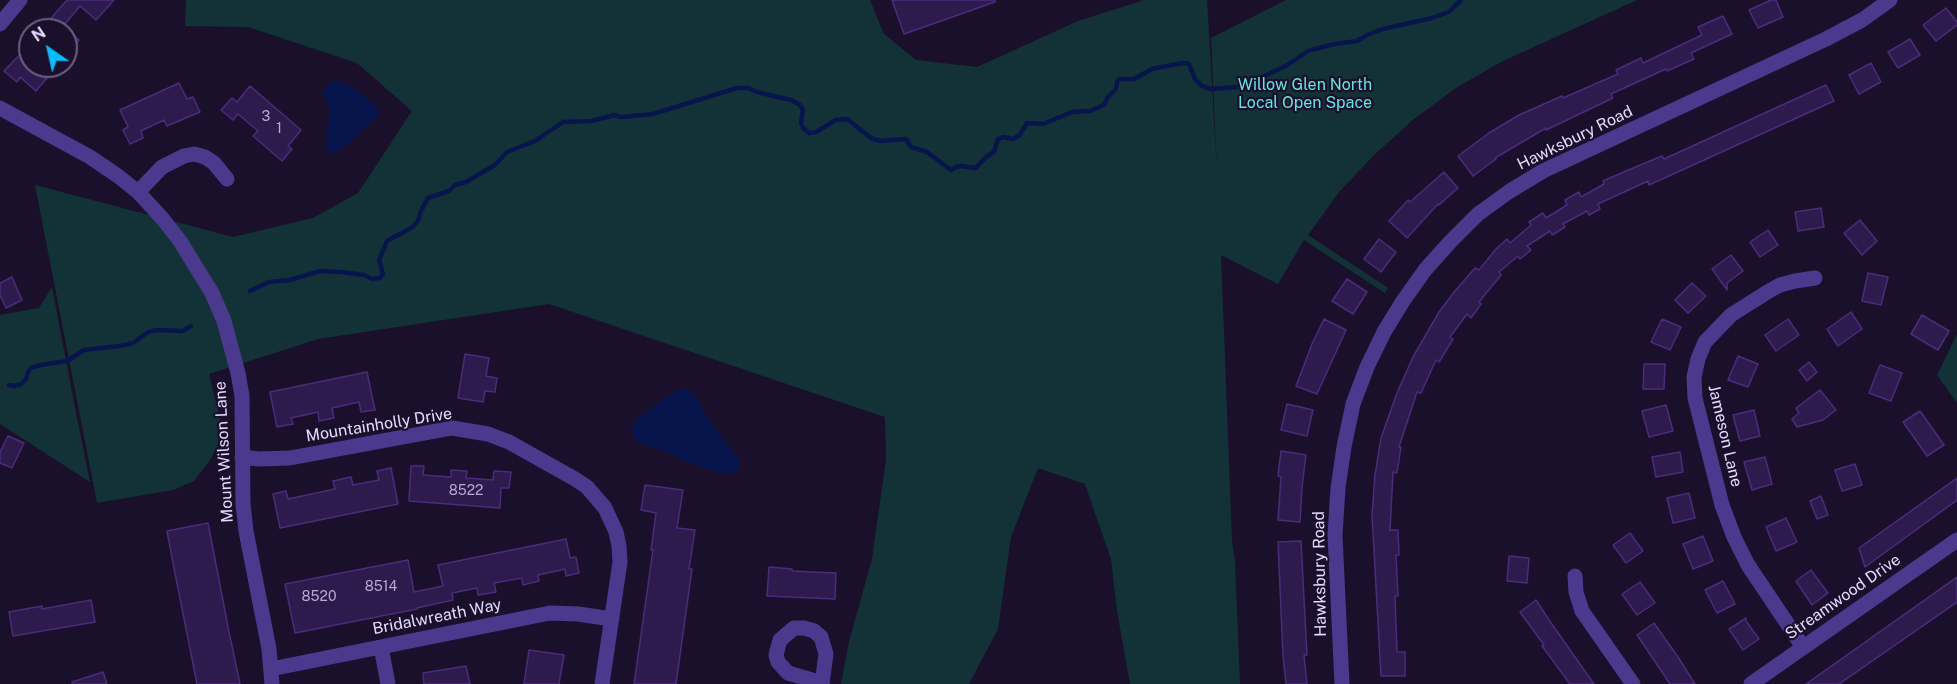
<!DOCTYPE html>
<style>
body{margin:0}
#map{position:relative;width:1957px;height:684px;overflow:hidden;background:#1a102c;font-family:"Public Sans",sans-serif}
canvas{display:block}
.north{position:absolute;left:18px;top:18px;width:60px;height:60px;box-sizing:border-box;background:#1a102c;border:2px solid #6c6180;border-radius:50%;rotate:326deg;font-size:16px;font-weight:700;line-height:24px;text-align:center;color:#e6dbff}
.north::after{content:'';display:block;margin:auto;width:21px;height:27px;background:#07bbff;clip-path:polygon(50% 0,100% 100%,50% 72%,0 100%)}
</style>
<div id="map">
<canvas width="1957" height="684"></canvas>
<div class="north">N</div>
</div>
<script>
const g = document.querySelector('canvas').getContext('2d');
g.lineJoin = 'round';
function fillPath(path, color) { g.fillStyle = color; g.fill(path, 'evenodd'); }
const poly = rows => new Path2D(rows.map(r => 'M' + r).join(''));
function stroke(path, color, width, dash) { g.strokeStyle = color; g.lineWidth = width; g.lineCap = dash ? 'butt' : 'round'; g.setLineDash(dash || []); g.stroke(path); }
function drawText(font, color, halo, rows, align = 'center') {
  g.font = font + ' "Public Sans",sans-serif'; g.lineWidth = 4.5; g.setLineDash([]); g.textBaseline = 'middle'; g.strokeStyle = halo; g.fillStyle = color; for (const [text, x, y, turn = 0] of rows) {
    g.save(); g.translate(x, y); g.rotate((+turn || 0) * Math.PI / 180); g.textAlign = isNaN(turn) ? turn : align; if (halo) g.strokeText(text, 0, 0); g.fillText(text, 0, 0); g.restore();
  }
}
fillPath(poly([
 [186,0,870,0,884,34,916,60,977,67,1078,21,1144,0,1207,0,1217,170,1211,38,1286,0,1637,0,1501,62,1456,88,1414,119,1375,154,1339,192,1308,235,1388,288,1385,293,1304,240,1278,284,1221,255,1232,541,1235,560,1240,684,1130,684,1117,611,1111,559,1085,484,1038,468,1011,537,998,629,969,684,841,684,849,642,872,559,886,460,885,417,549,304,318,339,209,374,220,419,219,442,210,460,194,481,173,490,97,503,35,185,233,237,313,218,358,193,412,111,357,63,248,27,185,26],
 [52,287,75,408,90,482,0,424,0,315,39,308],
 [1957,334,1957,403,1937,375]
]), '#133237');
fillPath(poly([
 [332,81,339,81,356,90,375,105,379,116,342,148,333,154,327,149,326,140,330,111,323,91],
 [687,389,695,396,713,426,739,459,739,469,726,474,692,464,668,452,649,447,635,440,632,428,637,419,669,395,677,390]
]), '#08154d');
stroke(poly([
 [250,291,269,282,290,280,320,271,341,272,364,275,372,279,380,278,383,274,379,260,387,241,413,227,419,219,420,213,428,198,449,191,455,185,466,182,495,165,507,152,535,141,563,122,592,121,614,115,621,117,653,114,737,88,748,88,757,92,791,100,800,105,803,110,801,123,803,128,809,133,816,132,836,120,847,119,871,138,880,141,906,139,911,147,927,152,951,170,956,167,961,166,976,168,986,157,994,152,998,139,1003,137,1013,139,1020,135,1027,123,1043,124,1072,112,1090,111,1104,105,1108,97,1116,89,1117,81,1120,79,1134,79,1152,69,1182,63,1189,64,1195,79,1202,86,1211,89,1251,86,1264,76,1286,66,1308,51,1334,44,1357,41,1369,34,1383,29,1432,18,1449,12,1461,0],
 [9,385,14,386,21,384,26,379,28,372,31,368,40,365,67,361,84,350,120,346,133,343,148,332,157,330,182,331,191,326]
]), '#08154d', 4.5);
const building = poly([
 [67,0,114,0,96,20,80,6,60,30,54,30,46,24,67,0],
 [892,0,995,0,995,2,904,34,892,0],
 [1771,0,1776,0,1783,17,1758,28,1749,10,1771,0],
 [1946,8,1957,22,1957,25,1936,41,1923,25,1946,8],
 [1723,16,1732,34,1691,53,1694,59,1667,71,1666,69,1611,94,1613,98,1546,130,1546,128,1495,158,1496,159,1473,176,1458,156,1489,133,1519,115,1562,96,1563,98,1618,74,1616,70,1641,58,1643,63,1702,35,1698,27,1723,16],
 [66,28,79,40,66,56,66,28],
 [1910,39,1920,55,1898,68,1888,52,1910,39],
 [30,44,30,66,57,66,36,91,20,77,17,82,4,71,30,44],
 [1871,63,1881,82,1859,94,1849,75,1871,63],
 [179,83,187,99,193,97,200,112,167,126,164,120,141,131,143,138,130,144,123,130,128,127,120,110,179,83],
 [1826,85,1834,101,1649,185,1648,181,1598,204,1600,209,1589,215,1587,211,1563,224,1565,227,1552,235,1550,231,1527,246,1531,250,1520,259,1518,256,1499,272,1501,275,1479,302,1481,304,1471,318,1467,314,1450,337,1453,339,1439,362,1436,360,1421,393,1417,392,1399,447,1401,447,1397,473,1393,472,1390,530,1398,530,1399,555,1396,555,1398,596,1395,596,1397,652,1405,652,1405,676,1381,676,1372,515,1375,475,1381,438,1397,393,1413,357,1439,312,1455,291,1475,268,1479,270,1496,249,1507,239,1510,243,1531,225,1529,222,1543,213,1546,218,1567,205,1565,200,1579,192,1581,197,1604,184,1603,181,1626,171,1662,156,1664,159,1826,85],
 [250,86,301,130,288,146,292,149,282,161,253,136,258,131,238,114,233,120,221,110,232,98,237,102,250,86],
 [1444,172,1458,188,1439,205,1438,204,1407,238,1389,221,1408,200,1410,202,1444,172],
 [1821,208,1824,227,1798,231,1795,212,1821,208],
 [1860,220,1877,241,1862,255,1844,233,1860,220],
 [1768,230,1778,245,1760,257,1750,242,1768,230],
 [1379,239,1396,252,1381,272,1364,259,1379,239],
 [1731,255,1743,271,1727,283,1727,290,1712,269,1731,255],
 [1868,273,1888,277,1881,305,1862,301,1868,273],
 [12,277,22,300,6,308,0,295,0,283,12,277],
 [1347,279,1367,292,1353,314,1332,301,1347,279],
 [1692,283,1706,296,1688,313,1675,300,1692,283],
 [1851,312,1862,329,1838,346,1827,329,1851,312],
 [1922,315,1949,331,1938,350,1911,334,1922,315],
 [1324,319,1346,330,1317,394,1296,386,1312,344,1324,319],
 [1662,319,1681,327,1670,350,1651,342,1662,319],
 [1788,319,1799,335,1776,351,1765,335,1788,319],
 [465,354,489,358,486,376,497,378,495,392,485,391,483,402,458,398,465,354],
 [1738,356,1758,364,1748,387,1728,380,1738,356],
 [1809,362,1817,372,1807,381,1799,370,1809,362],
 [1644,364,1665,364,1664,389,1643,389,1644,364],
 [1880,365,1902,373,1891,401,1869,393,1880,365],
 [367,372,375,410,361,412,359,402,332,408,334,418,319,421,318,412,291,418,293,424,277,427,270,392,367,372],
 [1820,390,1836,410,1823,420,1797,427,1792,419,1799,413,1796,408,1820,390],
 [1287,404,1313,410,1307,436,1281,430,1287,404],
 [1666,405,1673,431,1649,437,1642,411,1666,405],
 [1754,410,1760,436,1740,441,1733,415,1754,410],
 [1920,411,1944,445,1927,456,1903,422,1920,411],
 [8,436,24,443,12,468,0,463,0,452,8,436],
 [1281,451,1306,455,1302,487,1300,522,1278,520,1281,477,1278,476,1281,451],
 [1680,452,1683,472,1656,477,1652,457,1680,452],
 [1765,457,1772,484,1752,490,1744,462,1765,457],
 [1855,464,1862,485,1842,491,1835,470,1855,464],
 [411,466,424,466,423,475,451,477,451,470,467,471,466,478,493,480,494,471,511,472,509,488,501,488,500,508,409,501,411,466],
 [391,468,398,504,280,528,273,494,286,491,288,499,335,489,333,481,351,477,353,485,379,480,377,471,391,468],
 [1957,478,1957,500,1865,567,1859,548,1957,478],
 [645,485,683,490,677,528,695,530,689,569,692,569,676,684,634,684,653,550,651,550,656,513,641,510,645,485],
 [1689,493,1695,518,1673,523,1667,498,1689,493],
 [1821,496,1828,515,1817,519,1810,501,1821,496],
 [1786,518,1797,542,1776,551,1766,527,1786,518],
 [208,523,229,632,240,684,197,684,173,563,167,531,208,523],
 [1630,533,1643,551,1626,563,1613,545,1630,533],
 [1703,536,1713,561,1693,569,1683,544,1703,536],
 [566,539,570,558,576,557,579,573,566,576,565,569,538,575,539,581,523,585,522,578,494,583,496,592,478,595,477,588,452,593,453,600,417,608,417,609,295,633,285,584,408,560,414,592,443,586,438,565,566,539],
 [1301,541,1307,655,1304,655,1307,684,1286,684,1283,656,1278,542,1301,541],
 [1509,556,1529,558,1527,583,1507,581,1509,556],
 [769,567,792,569,792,571,836,573,835,599,767,596,769,567],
 [1811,570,1828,593,1812,605,1796,581,1811,570],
 [1957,577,1957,602,1839,684,1806,684,1957,577],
 [1723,581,1735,604,1717,613,1705,590,1723,581],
 [1640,582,1655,603,1637,615,1622,594,1640,582],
 [91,600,95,622,13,636,9,612,42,606,42,609,91,600],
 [1536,600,1549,620,1594,684,1570,684,1542,646,1544,645,1520,612,1536,600],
 [1746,618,1746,621,1759,639,1743,650,1729,629,1746,618],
 [1654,623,1678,657,1695,684,1670,684,1662,672,1637,635,1654,623],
 [529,650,564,655,559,684,524,684,529,650],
 [466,666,470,684,424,684,423,673,466,666],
 [103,672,107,684,72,684,72,682,103,672]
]);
fillPath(building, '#2e1b4e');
stroke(building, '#4a2c7b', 1.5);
stroke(poly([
 [0,24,20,0],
 [0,108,90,157,118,176,138,192,162,218,180,241,212,293,224,321,238,373,242,396,243,504,246,531,269,649,272,684],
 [138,192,162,167,184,156,194,154,205,157,214,163,227,179],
 [242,457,259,459,290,458,452,428,488,434,509,442,575,479,587,487,605,508,616,532,619,546,620,562,602,684],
 [1575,576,1576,592,1582,611,1633,684],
 [381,647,388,684],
 [1803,647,1748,565,1734,537,1722,505,1695,398,1694,377,1698,359,1705,342,1731,315,1769,291,1780,285,1795,281,1815,278],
 [271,669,550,613,578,614,612,619],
 [822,684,826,654,821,637,814,631,804,628,794,628,780,640,776,655,778,662,788,673,822,683],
 [1342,684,1335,535,1338,488,1344,447,1353,404,1367,367,1384,332,1403,301,1425,270,1450,242,1478,214,1510,191,1543,171,1826,39,1862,20,1890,0],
 [1751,684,1957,540]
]), '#4b398d', 15);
drawText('14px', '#b8abd3', null, [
 ["3",266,117],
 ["1",279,129],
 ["8522",466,491],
 ["8514",381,587],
 ["8520",319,597]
]);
drawText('16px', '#60e7dd', '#1a102c', [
 ["Willow Glen North",1305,85],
 ["Local Open Space",1305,103]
]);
drawText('16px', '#e6dbff', '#1a102c', [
 ["Hawksbury Road",1575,138,-26],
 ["Mountainholly Drive",379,425,-9],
 ["Jameson Lane",1725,436,77],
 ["Mount Wilson Lane",224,452,-93],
 ["Hawksbury Road",1320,574,-91],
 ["Streamwood Drive",1843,597,-35],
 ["Bridalwreath Way",437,617,-11]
]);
</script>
